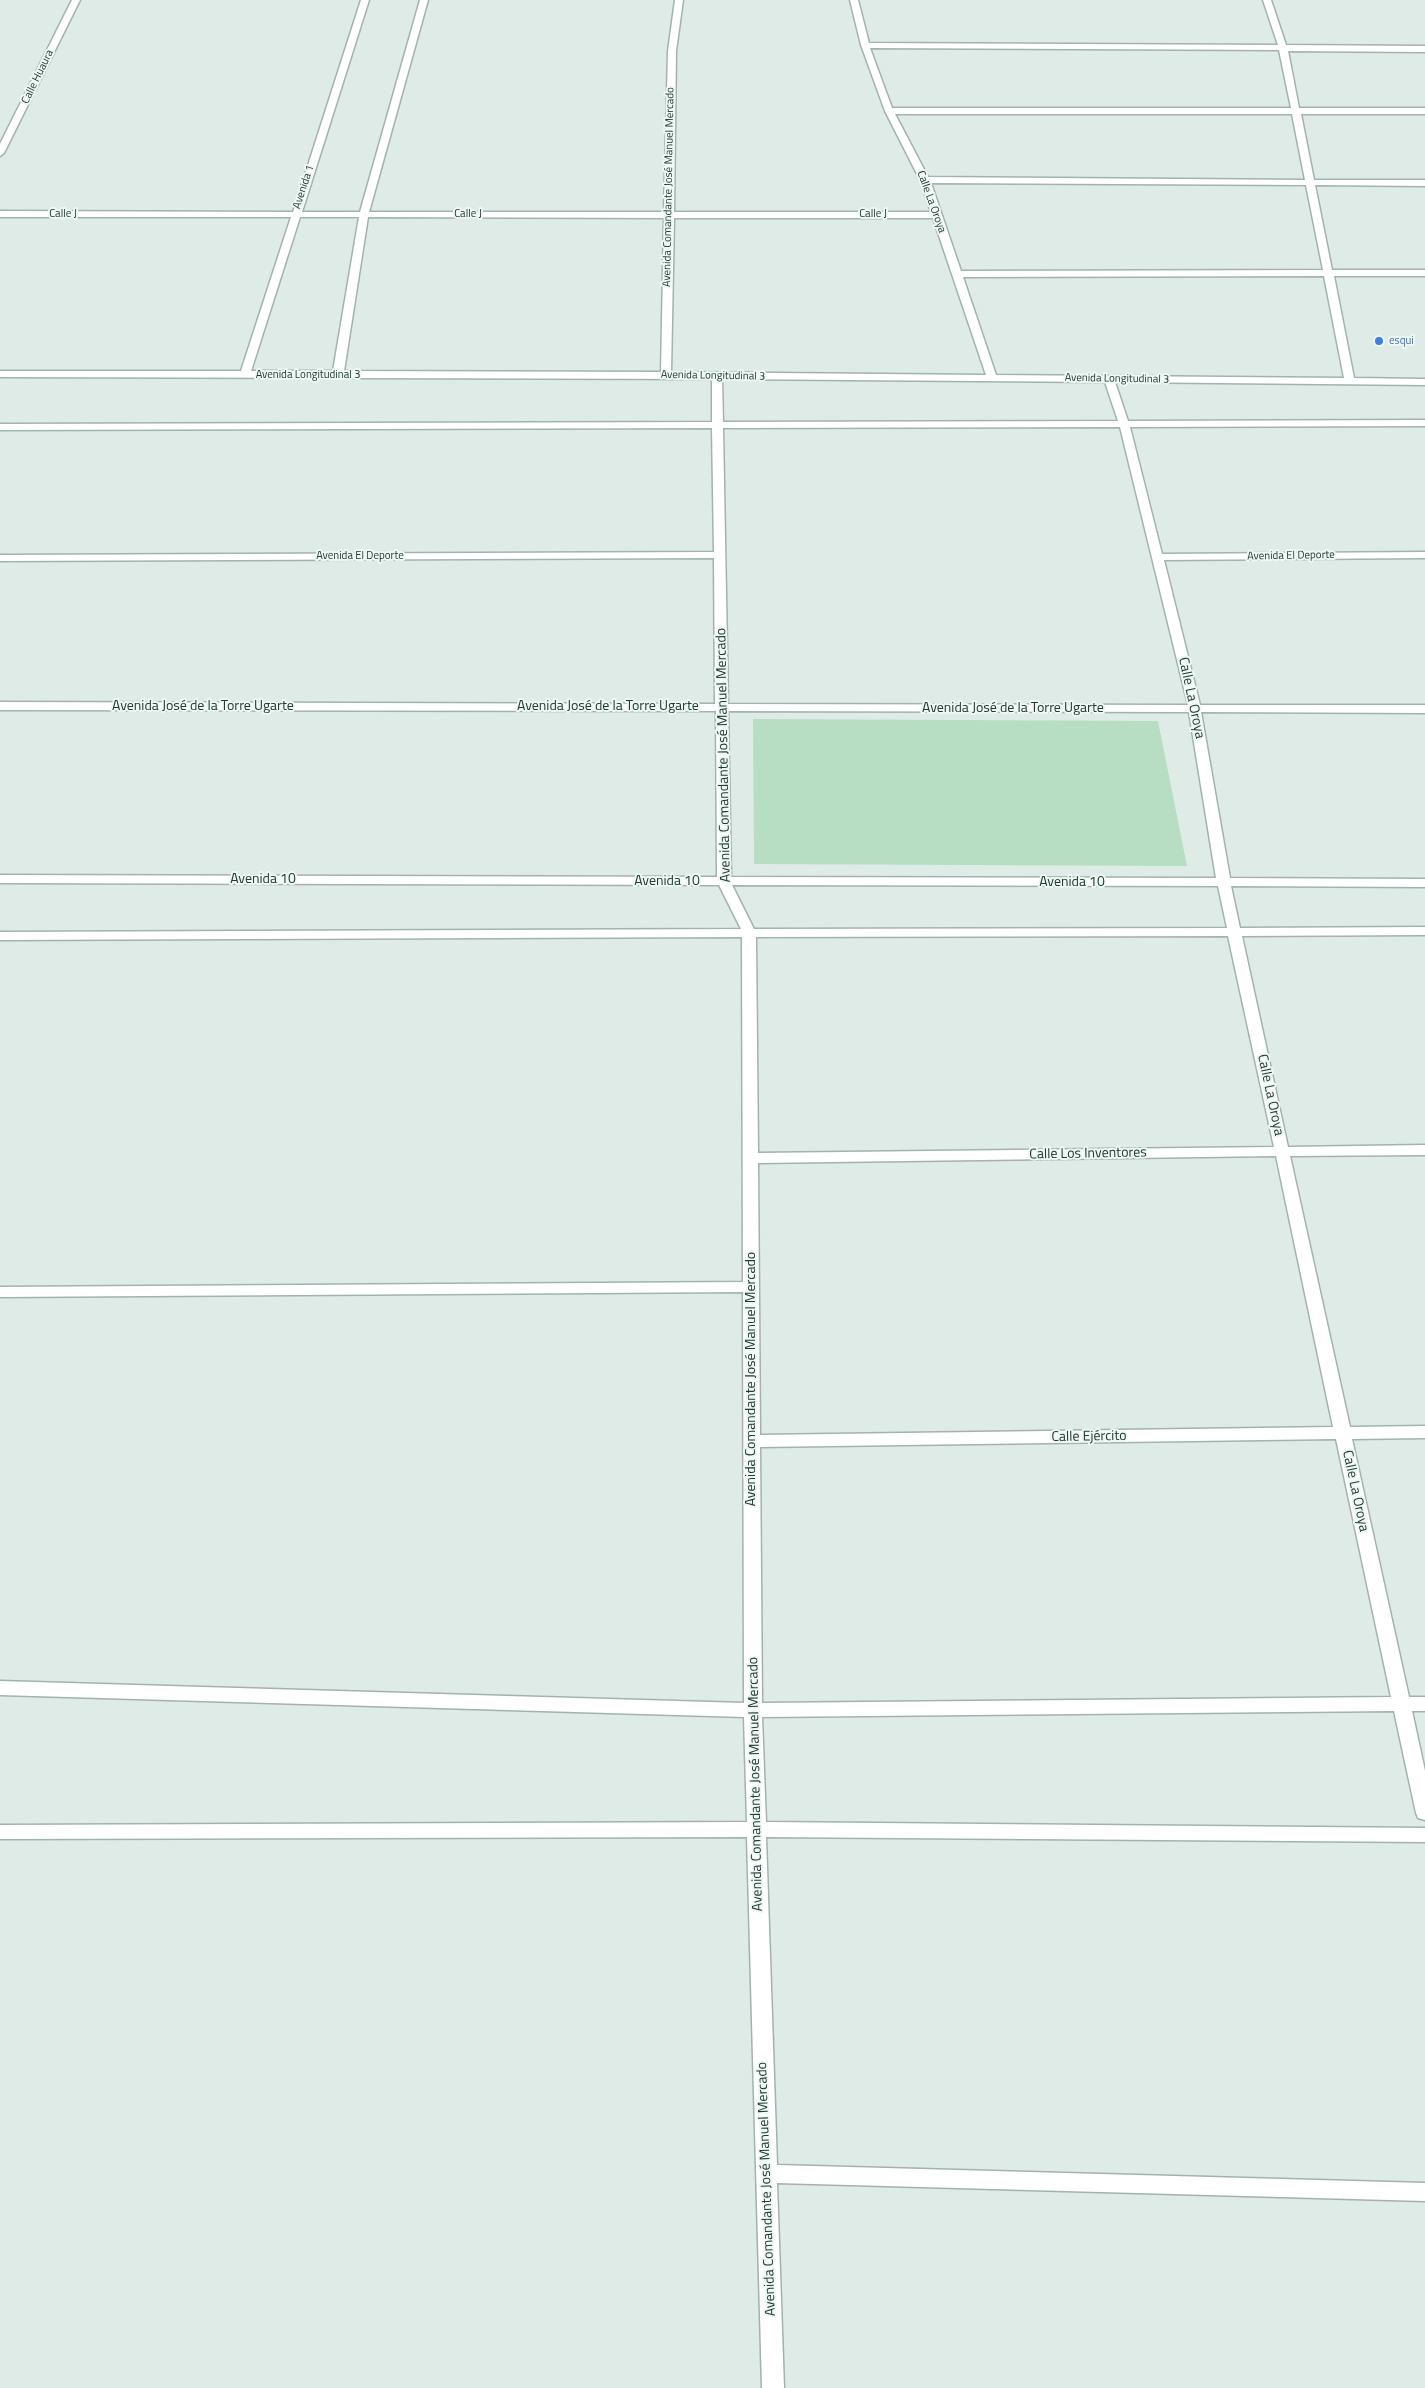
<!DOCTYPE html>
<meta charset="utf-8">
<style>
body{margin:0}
canvas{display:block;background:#dfebe6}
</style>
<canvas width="1425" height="2388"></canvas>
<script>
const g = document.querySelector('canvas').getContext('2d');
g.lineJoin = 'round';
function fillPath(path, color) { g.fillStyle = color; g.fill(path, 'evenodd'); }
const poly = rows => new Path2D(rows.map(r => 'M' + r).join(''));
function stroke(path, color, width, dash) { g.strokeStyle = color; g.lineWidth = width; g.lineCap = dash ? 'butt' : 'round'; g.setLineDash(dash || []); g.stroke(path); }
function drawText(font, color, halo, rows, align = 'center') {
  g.font = font + ' "Titillium Web",sans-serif'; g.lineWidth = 4; g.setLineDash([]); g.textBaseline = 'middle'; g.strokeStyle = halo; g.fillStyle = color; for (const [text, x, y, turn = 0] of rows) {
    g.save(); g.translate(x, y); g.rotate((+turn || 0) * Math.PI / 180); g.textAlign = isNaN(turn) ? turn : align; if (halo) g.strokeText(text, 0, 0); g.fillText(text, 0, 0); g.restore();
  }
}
fillPath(poly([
 [753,719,1158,721,1187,866,754,864]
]), '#b7ddc2');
const minor = poly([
 [72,0,80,0,4,153,0,156,0,144,72,0],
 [361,0,369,0,302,212,360,212,420,0,428,0,369,212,664,212,668,51,675,0,683,0,676,51,674,212,931,212,920,180,885,111,861,45,850,0,858,0,869,43,1278,45,1263,0,1271,0,1286,45,1425,46,1425,52,1288,51,1299,108,1425,108,1425,114,1301,114,1314,180,1425,180,1425,186,1315,185,1332,270,1425,270,1425,276,1334,276,1354,378,1425,379,1425,385,1115,382,1128,421,1425,420,1425,426,1130,427,1162,554,1425,552,1425,558,1164,560,1200,705,1425,705,1425,713,1201,712,1230,878,1425,879,1425,887,1231,886,1240,928,1425,927,1425,935,1242,936,1288,1147,1425,1145,1425,1155,1290,1156,1350,1427,1425,1426,1425,1438,1352,1439,1409,1697,1425,1697,1425,1711,1412,1711,1425,1771,1425,1820,1418,1818,1416,1813,1394,1711,762,1717,766,1822,1425,1828,1425,1842,766,1837,777,2165,1425,2183,1425,2201,777,2183,784,2388,762,2388,747,1837,0,1839,0,1825,747,1822,744,1717,0,1695,0,1681,744,1703,743,1292,0,1297,0,1287,743,1282,742,937,0,940,0,932,741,929,719,885,0,883,0,875,717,877,716,711,0,710,0,702,715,704,714,558,0,561,0,555,714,552,712,428,0,430,0,424,712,422,712,379,0,377,0,371,241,371,291,217,0,217,0,211,293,212,361,0],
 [870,48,1279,50,1291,108,892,108,870,48],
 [895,114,1292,114,1305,180,928,177,895,114],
 [931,183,1306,185,1323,270,961,271,931,183],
 [300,217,359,217,333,371,251,371,300,217],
 [368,217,664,218,661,372,344,371,368,217],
 [674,218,933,218,986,375,671,372,674,218],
 [1324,276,1344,378,996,375,963,277,1324,276],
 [722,379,1105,382,1118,421,723,422,722,379],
 [1120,427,1188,705,728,704,723,428,1120,427],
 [728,711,1189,712,1216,878,731,877,728,711],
 [732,885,1218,886,1227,928,754,929,732,885],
 [1228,936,1274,1147,758,1153,756,937,1228,936],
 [1276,1156,1333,1427,760,1435,758,1163,1276,1156],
 [1336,1439,1391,1697,762,1703,760,1447,1336,1439]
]);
stroke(minor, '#a2b3ad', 3);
fillPath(minor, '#fff');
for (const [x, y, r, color] of [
 [1379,341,5,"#3f7fe0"]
]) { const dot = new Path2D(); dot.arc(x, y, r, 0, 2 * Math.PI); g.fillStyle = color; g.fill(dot); stroke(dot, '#eff7f3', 2); }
drawText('11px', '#203b34', '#eff7f3', [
 ["Calle Huaura",38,77,-64],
 ["Avenida 1",304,187,-72],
 ["Avenida Comandante José Manuel Mercado",669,187,-89],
 ["Calle La Oroya",931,202,70],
 ["Calle J",63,214],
 ["Calle J",468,214],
 ["Calle J",873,214],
 ["Avenida Longitudinal 3",308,375],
 ["Avenida Longitudinal 3",713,376,1],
 ["Avenida Longitudinal 3",1117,379,1],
 ["Avenida El Deporte",360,556],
 ["Avenida El Deporte",1291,556,-1]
]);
drawText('11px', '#366cbe', '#eff7f3', [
 ["esqui",1389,341]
], 'left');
drawText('14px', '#203b34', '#eff7f3', [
 ["Calle La Oroya",1191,698,78],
 ["Avenida José de la Torre Ugarte",203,707],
 ["Avenida José de la Torre Ugarte",608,707],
 ["Avenida José de la Torre Ugarte",1013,709],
 ["Avenida Comandante José Manuel Mercado",724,755,-91],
 ["Avenida 10",263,880],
 ["Avenida 10",667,882],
 ["Avenida 10",1072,883],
 ["Calle La Oroya",1270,1095,78],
 ["Calle Los Inventores",1088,1154,-1],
 ["Avenida Comandante José Manuel Mercado",752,1379,-90],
 ["Calle Ejército",1089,1437,-1],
 ["Calle La Oroya",1355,1491,78],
 ["Avenida Comandante José Manuel Mercado",756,1784,-91],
 ["Avenida Comandante José Manuel Mercado",767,2189,-92]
]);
</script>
